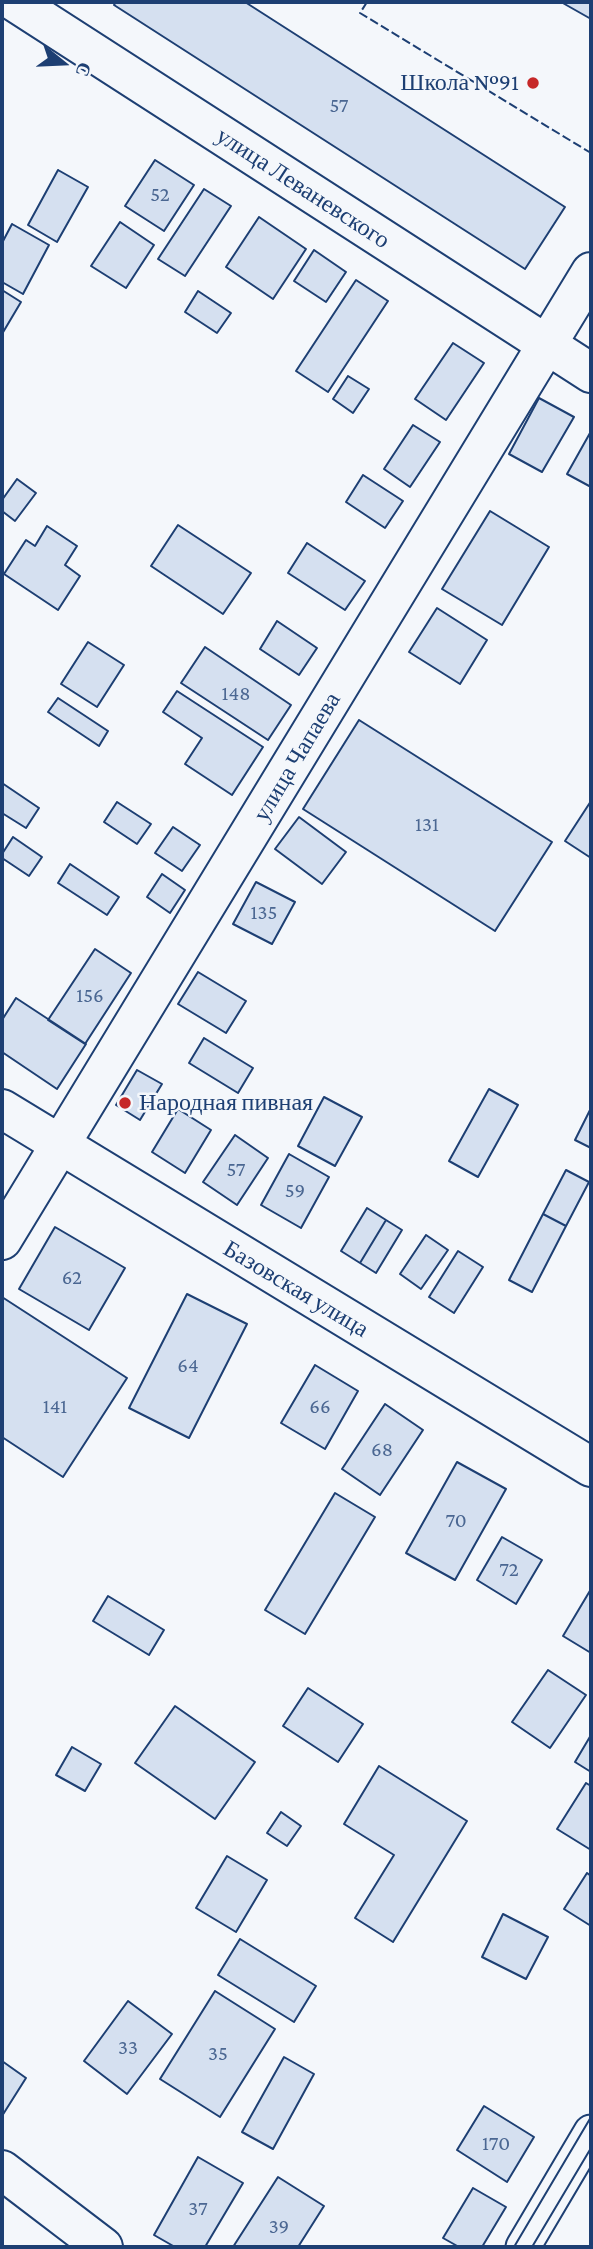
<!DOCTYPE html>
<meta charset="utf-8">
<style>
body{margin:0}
#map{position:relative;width:593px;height:2249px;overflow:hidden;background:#f4f7fb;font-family:"Crimson Pro",serif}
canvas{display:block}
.frame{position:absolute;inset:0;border:4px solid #1d3f73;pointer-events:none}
.north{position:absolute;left:28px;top:28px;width:70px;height:70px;-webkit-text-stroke:5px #f4f7fb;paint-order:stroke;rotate:108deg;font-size:19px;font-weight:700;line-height:28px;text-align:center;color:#1d3f73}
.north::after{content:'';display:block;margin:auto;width:24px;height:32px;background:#1d3f73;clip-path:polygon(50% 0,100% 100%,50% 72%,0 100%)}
</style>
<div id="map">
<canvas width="593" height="2249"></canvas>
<div class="frame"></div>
<div class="north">С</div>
</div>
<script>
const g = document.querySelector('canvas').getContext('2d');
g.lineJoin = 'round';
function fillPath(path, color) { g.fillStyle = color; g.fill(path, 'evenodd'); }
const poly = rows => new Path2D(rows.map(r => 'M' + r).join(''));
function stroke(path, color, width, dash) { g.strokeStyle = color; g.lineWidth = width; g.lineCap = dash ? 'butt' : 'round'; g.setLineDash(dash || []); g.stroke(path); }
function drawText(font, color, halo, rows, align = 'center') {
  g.font = font + ' "Crimson Pro",serif'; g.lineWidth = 5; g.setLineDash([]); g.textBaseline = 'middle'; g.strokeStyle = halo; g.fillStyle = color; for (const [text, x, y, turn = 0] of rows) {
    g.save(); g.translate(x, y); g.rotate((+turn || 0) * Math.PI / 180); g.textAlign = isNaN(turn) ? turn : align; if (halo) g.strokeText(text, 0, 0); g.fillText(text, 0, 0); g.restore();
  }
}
const building = poly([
 [116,2,245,2,565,207,525,269,114,5,116,2],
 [561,2,591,2,591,19,561,2],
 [155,160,194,185,164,231,125,206,155,160],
 [58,170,88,187,57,242,28,225,58,170],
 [204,189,231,206,185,276,158,259,204,189],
 [259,217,306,249,273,299,226,267,259,217],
 [120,222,154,245,126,288,91,266,120,222],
 [12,224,49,245,23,294,2,282,2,243,12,224],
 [314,250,346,272,326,302,294,281,314,250],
 [356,280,388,301,328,392,296,371,356,280],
 [2,290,21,302,2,334,2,290],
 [198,291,231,313,217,333,185,312,198,291],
 [453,343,484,363,446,420,415,399,453,343],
 [348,376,369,389,353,413,333,399,348,376],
 [539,398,574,417,542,472,509,454,539,398],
 [413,425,440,442,410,487,384,469,413,425],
 [590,433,591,433,591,487,567,474,590,433],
 [363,475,403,501,385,528,346,502,363,475],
 [17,479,36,493,15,521,2,511,2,500,17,479],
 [490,511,549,547,502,625,442,589,490,511],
 [178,525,251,573,223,614,151,566,178,525],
 [47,526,77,546,65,565,80,576,58,610,4,574,26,540,35,546,47,526],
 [307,543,365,581,345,610,288,573,307,543],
 [437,608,487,640,460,684,409,652,437,608],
 [277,621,317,648,299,675,260,649,277,621],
 [88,642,124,665,97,707,61,684,88,642],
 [205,647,291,705,268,740,181,683,205,647],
 [177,691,263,747,232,795,185,764,202,738,163,712,177,691],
 [58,698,108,731,99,746,48,712,58,698],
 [359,720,552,842,495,931,303,809,359,720],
 [2,783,39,808,26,828,2,813,2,783],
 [591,801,591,858,565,841,591,801],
 [117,802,151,824,137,844,104,822,117,802],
 [299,817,346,852,322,884,275,849,299,817],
 [173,827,200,845,182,871,155,853,173,827],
 [13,837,42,857,29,876,2,858,2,854,13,837],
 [70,864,119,897,107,915,58,883,70,864],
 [162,874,185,890,170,913,147,897,162,874],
 [256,882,295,902,272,944,233,924,256,882],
 [95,949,131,973,85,1044,48,1020,95,949],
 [198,972,246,1001,226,1033,178,1004,198,972],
 [16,998,86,1044,57,1089,2,1052,2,1020,16,998],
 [204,1038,253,1068,238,1093,189,1063,204,1038],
 [137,1070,162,1084,140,1120,116,1105,137,1070],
 [489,1089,518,1105,478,1177,449,1161,489,1089],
 [324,1097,362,1117,335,1166,298,1146,324,1097],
 [591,1108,591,1148,575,1140,591,1108],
 [178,1109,211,1130,185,1173,152,1152,178,1109],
 [235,1135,268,1158,237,1205,203,1182,235,1135],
 [289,1154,329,1177,301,1228,261,1205,289,1154],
 [566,1170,589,1182,566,1226,543,1214,566,1170],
 [367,1208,386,1220,360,1263,341,1251,367,1208],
 [543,1214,566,1226,532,1292,509,1280,543,1214],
 [386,1220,402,1230,376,1273,360,1263,386,1220],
 [55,1227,125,1268,89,1330,19,1289,55,1227],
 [426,1235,448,1250,421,1289,400,1274,426,1235],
 [458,1251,483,1267,454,1313,429,1297,458,1251],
 [187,1294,247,1324,189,1438,129,1408,187,1294],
 [2,1297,127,1378,63,1477,2,1437,2,1297],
 [315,1365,358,1391,325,1449,281,1423,315,1365],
 [385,1404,423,1430,380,1495,342,1469,385,1404],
 [457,1462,506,1489,455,1580,406,1553,457,1462],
 [335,1493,375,1517,305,1634,265,1610,335,1493],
 [502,1537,542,1560,516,1604,477,1580,502,1537],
 [591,1589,591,1653,563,1636,591,1589],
 [108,1596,164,1630,149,1655,93,1621,108,1596],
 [548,1670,586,1695,550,1748,512,1722,548,1670],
 [308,1688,363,1724,338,1762,283,1726,308,1688],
 [175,1706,255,1762,215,1819,135,1763,175,1706],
 [591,1735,591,1772,575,1762,591,1735],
 [72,1747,101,1764,85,1791,56,1775,72,1747],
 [379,1766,467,1821,393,1942,355,1918,394,1855,344,1824,379,1766],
 [586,1783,591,1786,591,1850,557,1829,586,1783],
 [281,1812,301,1826,287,1846,267,1833,281,1812],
 [227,1856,267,1880,236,1932,196,1908,227,1856],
 [587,1873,591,1876,591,1926,564,1909,587,1873],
 [503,1914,548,1937,526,1979,482,1957,503,1914],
 [240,1939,316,1986,294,2022,218,1975,240,1939],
 [215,1991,275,2029,220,2117,160,2079,215,1991],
 [128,2001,172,2034,127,2094,84,2061,128,2001],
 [284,2057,314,2074,273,2149,242,2132,284,2057],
 [2,2061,26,2078,2,2116,2,2061],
 [484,2106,534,2137,507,2182,457,2150,484,2106],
 [198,2157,243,2183,205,2247,175,2247,154,2235,198,2157],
 [278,2177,324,2206,298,2247,233,2247,278,2177],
 [473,2188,506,2207,482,2247,459,2247,443,2238,473,2188]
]);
fillPath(building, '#d5e0f0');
stroke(building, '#1d3f73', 2);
const street = poly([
 [523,2247,591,2132]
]);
const secondary = poly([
 [15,2,591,373],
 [2,1109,591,1467],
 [2,1240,591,272],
 [2,2170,103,2247]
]);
stroke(street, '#1d3f73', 37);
stroke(secondary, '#1d3f73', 42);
stroke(street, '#f4f7fb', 33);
stroke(secondary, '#f4f7fb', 38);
stroke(poly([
 [514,2247,591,2117],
 [532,2247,591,2148]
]), '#1d3f73', 2);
stroke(poly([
 [367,2,360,13,591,153]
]), '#1d3f73', 2, [9, 3.5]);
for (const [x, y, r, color] of [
 [533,83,7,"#c62828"],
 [125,1103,7,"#c62828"]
]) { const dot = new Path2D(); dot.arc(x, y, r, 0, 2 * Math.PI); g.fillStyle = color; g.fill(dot); stroke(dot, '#f4f7fb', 2.5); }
drawText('21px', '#4b6792', null, [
 ["57",339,106],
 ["52",160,195],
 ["148",236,694],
 ["131",427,825],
 ["135",264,913],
 ["156",90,996],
 ["57",236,1170],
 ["59",295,1191],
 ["62",72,1278],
 ["64",188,1366],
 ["141",55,1407],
 ["66",320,1407],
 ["68",382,1450],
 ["70",456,1521],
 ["72",509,1570],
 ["33",128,2048],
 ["35",218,2054],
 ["170",496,2144],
 ["37",198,2209],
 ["39",279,2227]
]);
drawText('24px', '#1d3f73', '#f4f7fb', [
 ["Школа №91",519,83],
 ["Народная пивная",139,1103,"left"]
], 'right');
drawText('24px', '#1d3f73', '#f4f7fb', [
 ["улица Леваневского",303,188,33],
 ["улица Чапаева",297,757,-59],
 ["Базовская улица",296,1289,31]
]);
</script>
